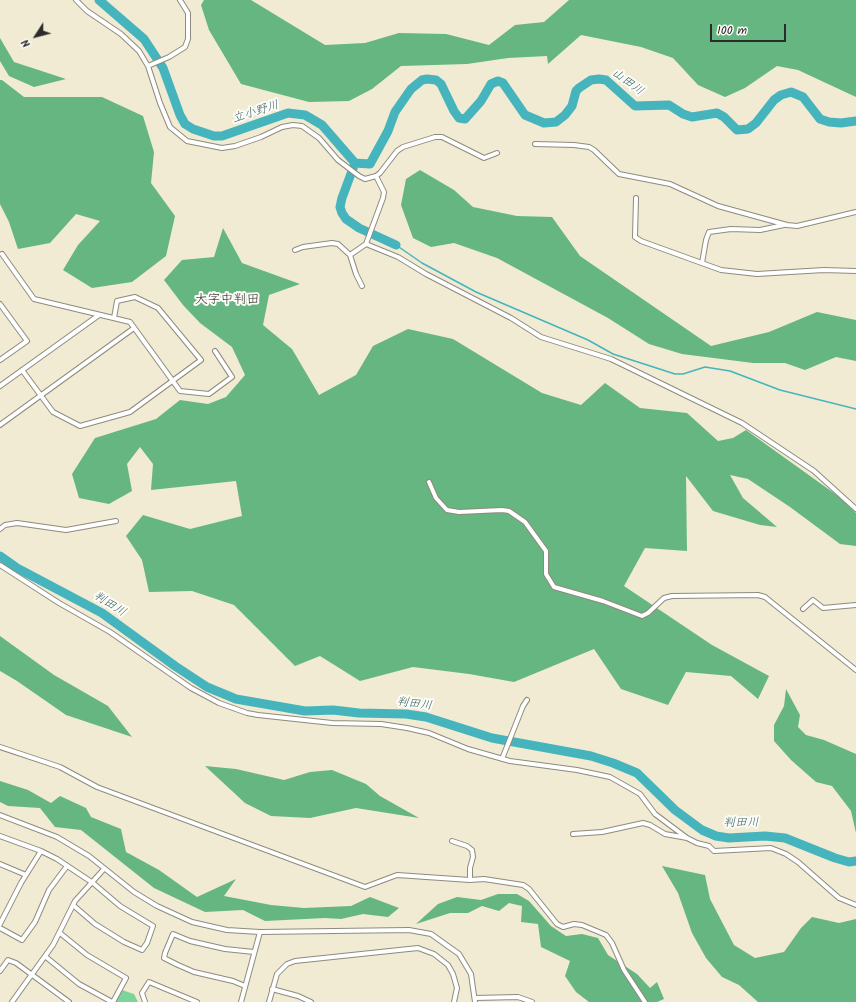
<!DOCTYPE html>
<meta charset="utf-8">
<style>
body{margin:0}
#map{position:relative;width:856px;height:1002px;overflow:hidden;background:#f0ebd2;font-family:Kalam,sans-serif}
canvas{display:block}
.north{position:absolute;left:16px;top:16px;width:40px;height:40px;-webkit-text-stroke:3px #fdfcf7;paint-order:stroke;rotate:234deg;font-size:11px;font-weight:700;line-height:16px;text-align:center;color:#2b2b2b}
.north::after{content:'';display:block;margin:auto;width:14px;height:18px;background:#2b2b2b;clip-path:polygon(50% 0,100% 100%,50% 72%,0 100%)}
.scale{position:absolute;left:710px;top:24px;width:76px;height:18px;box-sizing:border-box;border:2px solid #2b2b2b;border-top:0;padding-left:5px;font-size:12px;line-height:14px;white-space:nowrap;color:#2b2b2b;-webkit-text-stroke:3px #fdfcf7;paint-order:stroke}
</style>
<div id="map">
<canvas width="856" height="1002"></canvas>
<div class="north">N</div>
<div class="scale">100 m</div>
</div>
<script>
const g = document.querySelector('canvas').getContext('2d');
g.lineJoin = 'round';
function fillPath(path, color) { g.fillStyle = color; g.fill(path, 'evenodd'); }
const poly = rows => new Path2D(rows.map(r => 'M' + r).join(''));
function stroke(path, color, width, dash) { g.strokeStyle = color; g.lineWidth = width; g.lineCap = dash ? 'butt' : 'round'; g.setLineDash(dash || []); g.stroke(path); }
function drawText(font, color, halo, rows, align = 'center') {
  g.font = font + ' Kalam,"Klee One",sans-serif'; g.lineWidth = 4; g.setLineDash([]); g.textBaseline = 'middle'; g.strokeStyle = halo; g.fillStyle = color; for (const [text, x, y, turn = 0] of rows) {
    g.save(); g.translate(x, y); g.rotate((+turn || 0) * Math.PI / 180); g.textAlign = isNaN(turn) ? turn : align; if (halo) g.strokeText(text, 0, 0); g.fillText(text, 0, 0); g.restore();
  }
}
fillPath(poly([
 [122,990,134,994,138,1002,114,1002]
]), '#7dd499');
fillPath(poly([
 [204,0,251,0,325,45,365,43,399,33,446,34,489,45,515,25,544,22,569,0,856,0,856,97,798,70,777,66,745,88,725,97,698,85,673,58,641,47,581,35,548,64,547,56,508,58,467,64,401,66,372,89,349,101,309,102,241,84,209,30,201,5],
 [0,38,14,62,66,79,34,87,9,76,0,61],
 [0,80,2,80,24,97,102,97,143,116,154,152,151,183,175,216,166,256,132,282,92,288,63,270,78,245,100,221,76,214,50,243,18,249,9,222,0,204],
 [420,170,454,190,473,207,517,216,552,217,580,256,711,346,769,332,817,312,856,320,856,361,836,357,805,370,785,363,753,363,682,354,649,344,608,318,497,258,454,243,431,247,413,238,401,205,406,179],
 [223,228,242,263,300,284,269,295,263,325,292,349,319,395,356,375,373,346,408,329,453,339,542,393,581,405,605,383,640,408,687,413,718,441,733,438,746,430,838,496,856,513,856,546,840,544,790,507,748,479,730,475,743,498,777,527,760,525,713,511,686,476,687,551,645,548,624,586,712,645,769,676,758,699,731,676,686,672,668,705,621,689,594,649,514,682,469,674,413,667,360,681,320,656,295,666,234,605,192,591,149,592,142,560,126,536,143,515,190,529,242,516,236,481,151,490,153,464,140,447,127,464,132,491,109,504,79,498,72,474,95,438,156,419,180,400,208,404,226,397,245,375,232,347,200,323,183,305,164,280,182,260,214,257],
 [0,636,54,675,108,706,132,737,66,715,17,681,0,671],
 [786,689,800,715,798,727,806,735,824,740,856,754,856,833,851,811,832,786,816,782,791,760,774,741,774,725,784,706],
 [205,766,236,769,284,780,310,772,332,770,366,784,380,796,419,818,356,808,310,818,271,816,245,803],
 [0,781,28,790,51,803,60,796,86,808,91,817,121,829,126,852,159,870,197,897,236,879,224,896,271,905,304,908,351,906,370,897,399,908,388,917,363,914,341,919,325,918,265,921,243,910,205,912,154,888,81,830,55,827,40,808,8,806,0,802],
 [662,866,705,875,710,899,734,945,755,958,784,952,801,928,812,917,839,923,856,919,856,1002,758,1002,739,985,722,977,706,958,692,933,678,893],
 [498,894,517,894,529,901,551,926,566,936,582,934,598,938,608,955,637,974,650,988,657,982,664,999,657,1002,589,1002,576,992,565,976,570,961,541,947,538,924,521,922,522,906,509,903,499,911,482,906,468,913,450,913,416,924,438,904,457,897,481,900]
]), '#66b681');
stroke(poly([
 [396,245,422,263,476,292,588,340,613,354,675,374,683,374,705,367,730,371,780,390,856,409]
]), '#45b4bd', 1.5);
stroke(poly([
 [99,0,144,39,163,68,180,115,185,124,193,129,214,136,222,136,288,113,305,115,322,125,355,163],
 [355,163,370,164,388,131,395,112,411,89,422,80,427,79,436,80,441,84,454,111,459,118,465,119,481,101,491,84,498,81,503,83,525,115,544,123,556,122,565,115,572,106,576,91,579,88,591,80,599,79,606,80,635,106,669,105,683,114,692,117,717,113,724,117,737,130,748,129,756,123,774,100,781,95,791,92,803,97,820,119,829,122,841,123,856,121],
 [355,163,342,198,340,207,342,213,346,219,359,228,396,245],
 [0,556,17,568,102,613,175,666,207,687,236,699,305,711,333,710,359,713,406,714,426,717,492,738,591,756,613,763,637,773,675,810,702,830,716,836,729,838,765,836,785,838,835,858,849,862,856,861]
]), '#45b4bd', 9);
const minor = poly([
 [76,0,87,11,121,34,139,51,148,66,160,103,170,127,187,141,222,148,235,146,261,137,282,127,293,125,302,126,319,138,338,160,359,176,365,179,376,176,380,173,397,151,403,147,435,137,442,137,484,158,497,153],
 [148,66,169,57,185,47,188,39,188,13,180,0],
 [535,144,574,145,589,147,594,150,619,174,670,184,718,206,787,225,797,226,856,212],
 [376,176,384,192,383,198,366,244,398,257,426,274,511,318,541,337,611,359,742,423,814,471,856,509],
 [636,198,635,237,641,241,721,270,757,274,824,270,856,271],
 [295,250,303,247,332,243,338,244,350,255,356,274,362,286],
 [2,254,34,299,130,322,180,391,209,394,232,377,215,351],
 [350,255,366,244],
 [702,263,706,240,709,232,731,229,760,230,784,225],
 [0,304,27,341,0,360],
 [22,370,53,412,80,426,130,412,201,360,158,308,135,297,117,301,114,318],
 [0,386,99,315],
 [0,425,134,328],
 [429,482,436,498,447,510,459,512,502,510,509,511,525,522,546,551,546,574,554,587,603,601,642,616,648,613,664,598,672,596,758,595,765,597,856,670],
 [0,529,5,525,17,523,66,530,116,521],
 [0,565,59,603,110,632,191,688,219,703,247,713,258,715,332,723,381,724,407,728,429,733,468,749,510,761,577,770,610,777,640,794,655,814,687,838,697,843,709,846,714,851,771,848,786,854,798,862,839,898,856,905],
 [803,609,813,600,823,608,856,605],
 [0,747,60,767,97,787,365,887,397,875,470,880,484,879,523,885,529,889,557,924,563,927,574,924,582,925,606,935,612,943,624,970,645,1002],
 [502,759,523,706,527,700],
 [0,815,57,837,89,856,134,892,157,906,192,922,227,930,260,932,409,930,431,934,459,954,471,974,475,1002],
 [573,834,602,832,643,823,650,825,665,834,687,838],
 [0,836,41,851,57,859,93,883,120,906,153,926,147,943,142,950,124,942,95,924,73,905],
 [452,841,467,846,472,850,473,857,470,868,470,880],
 [0,864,26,875],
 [0,924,21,883,41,851],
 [0,928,22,940,35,922,49,890,67,866],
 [60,933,87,955,126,978,113,1002],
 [46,957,79,984,112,1002],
 [0,971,8,960,16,963,69,1002],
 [245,986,233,981,194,972,178,965,164,958,165,953,173,934,190,941,225,949,254,952],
 [272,989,298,996,311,1002],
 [475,998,518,997,532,1002],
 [12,1002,53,945,75,901,104,869],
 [145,1002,142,993,149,982,197,1002],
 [241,1002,260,932],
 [269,1002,277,974,287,964,295,961,418,948,434,954,448,965,453,974,457,988,454,1002]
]);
stroke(minor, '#8e8b7e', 6);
stroke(minor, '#fff', 4);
drawText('italic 12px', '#356265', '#fdfcf7', [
 ["山田川",627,83,36],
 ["立小野川",256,113,-18],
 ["判田川",109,605,32],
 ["判田川",414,705,7],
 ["判田川",741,824,-1]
]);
drawText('13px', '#2b2b2b', '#fdfcf7', [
 ["大字中判田",227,301]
]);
</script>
